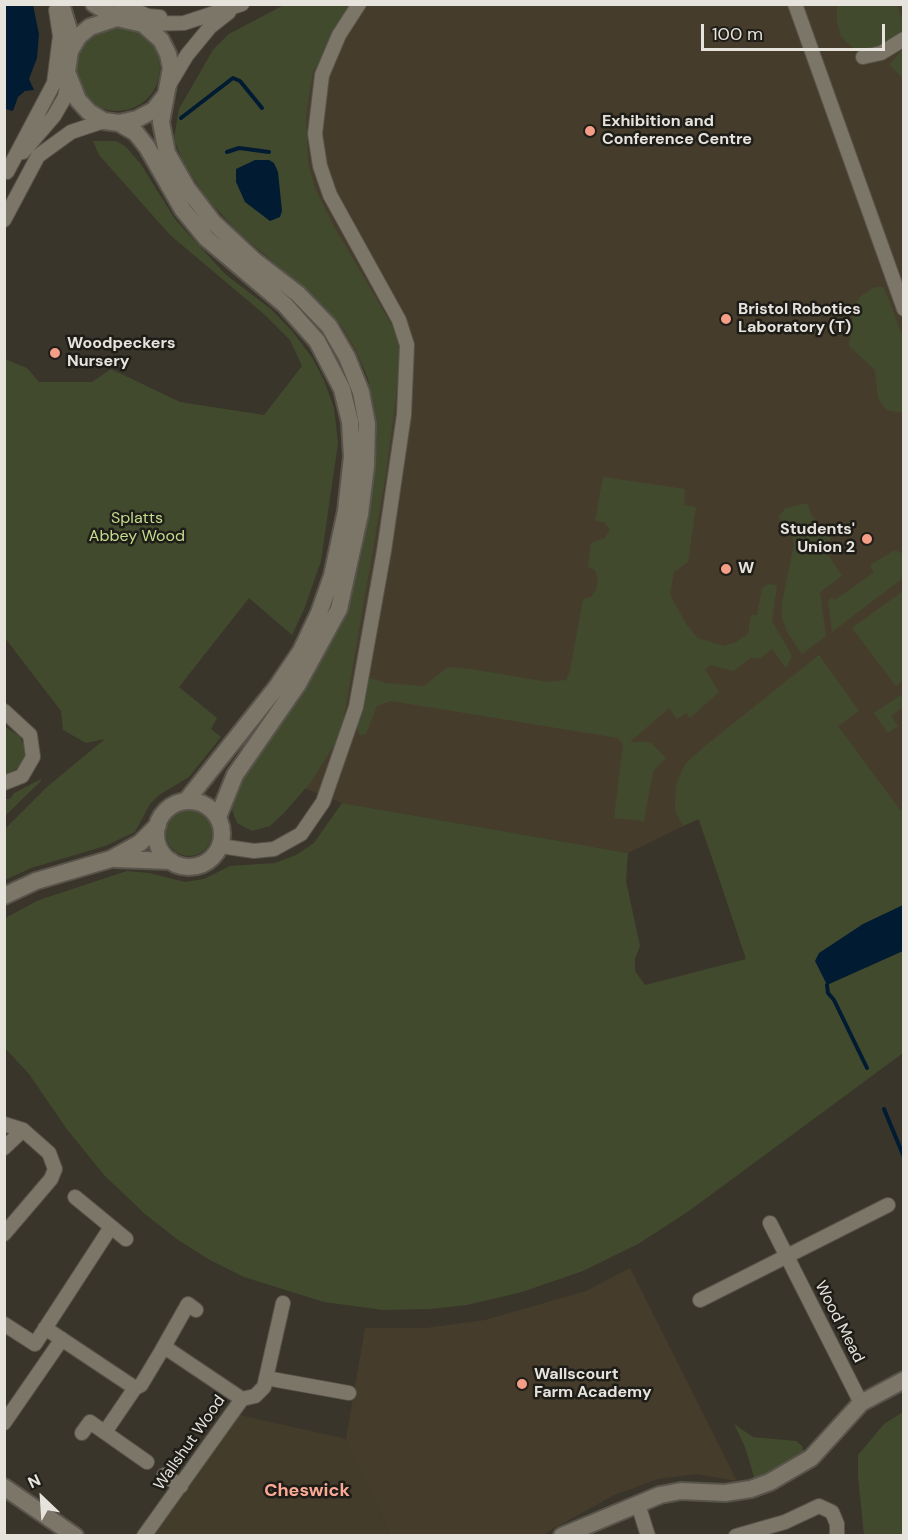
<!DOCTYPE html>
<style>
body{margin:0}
#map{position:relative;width:908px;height:1540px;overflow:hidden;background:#3a352a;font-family:"DM Sans",sans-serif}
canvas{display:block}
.frame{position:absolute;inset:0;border:6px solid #e6e3dc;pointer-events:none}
.north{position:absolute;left:12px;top:1468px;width:60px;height:60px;-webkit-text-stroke:4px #1f1d18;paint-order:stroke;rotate:335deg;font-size:16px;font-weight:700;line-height:24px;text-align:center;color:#e6e3dc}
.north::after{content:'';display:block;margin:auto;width:21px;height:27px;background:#e6e3dc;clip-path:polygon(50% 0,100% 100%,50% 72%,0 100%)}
.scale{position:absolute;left:701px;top:24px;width:184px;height:27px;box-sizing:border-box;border:3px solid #e6e3dc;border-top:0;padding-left:8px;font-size:18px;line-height:21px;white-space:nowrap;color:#e6e3dc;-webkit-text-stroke:4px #1f1d18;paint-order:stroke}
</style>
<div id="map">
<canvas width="908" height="1540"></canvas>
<div class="frame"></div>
<div class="north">N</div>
<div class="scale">100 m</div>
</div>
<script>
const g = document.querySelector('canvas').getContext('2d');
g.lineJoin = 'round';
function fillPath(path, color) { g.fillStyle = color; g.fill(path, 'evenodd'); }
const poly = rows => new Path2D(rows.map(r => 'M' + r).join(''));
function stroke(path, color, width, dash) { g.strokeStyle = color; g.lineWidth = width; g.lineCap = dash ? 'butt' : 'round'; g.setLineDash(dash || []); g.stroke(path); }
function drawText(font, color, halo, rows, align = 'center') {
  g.font = font + ' "DM Sans",sans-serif'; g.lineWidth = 5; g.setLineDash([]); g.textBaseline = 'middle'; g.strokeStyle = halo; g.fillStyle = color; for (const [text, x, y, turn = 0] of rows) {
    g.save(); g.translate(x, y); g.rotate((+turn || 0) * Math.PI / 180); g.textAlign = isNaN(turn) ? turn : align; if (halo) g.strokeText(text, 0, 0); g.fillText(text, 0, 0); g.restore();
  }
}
fillPath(poly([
 [235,1414,346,1439,390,1535,151,1536]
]), '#443c2a');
fillPath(poly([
 [284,5,903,5,903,1030,720,880,698,819,628,853,342,803,286,781,354,615,376,511,385,408,340,324,314,296,241,235,207,199,183,162,174,139,179,109,213,50,229,34],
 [630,1268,737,1481,696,1474,658,1479,614,1495,542,1535,390,1535,346,1439,365,1328,426,1328,485,1320,586,1291]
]), '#463c2c');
fillPath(poly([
 [284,5,359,5,329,54,313,71,306,116,308,161,314,186,333,225,395,330,401,357,386,474,341,734,311,782,284,813,270,826,252,831,237,823,231,807,236,797,231,795,314,673,344,617,360,562,368,520,377,439,374,408,368,379,355,348,340,324,314,296,241,235,207,199,183,162,174,139,179,109,213,50,229,34],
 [837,5,897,5,903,22,903,39,863,57,841,37,837,21],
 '74 68a43 43 0 1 1 86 0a43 43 0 1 1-86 0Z',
 [903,49,903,78,889,65],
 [93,141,116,141,125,146,140,163,175,219,225,274,271,309,293,332,313,359,324,380,334,408,338,443,321,561,305,607,292,635,249,598,179,687,217,718,211,729,221,737,189,777,159,795,150,804,135,832,105,846,31,868,5,880,5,829,48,786,105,739,86,743,63,730,61,711,5,638,5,359,27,368,39,382,92,382,111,369,180,402,264,415,302,366,290,340,265,315,170,235,99,155],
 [875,287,884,287,903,338,903,413,886,410,878,398,875,370,849,346,854,305,862,295],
 [603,477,685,489,684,505,696,507,688,562,674,572,670,594,686,624,698,638,724,646,736,642,748,634,751,615,757,615,762,589,768,584,777,585,772,621,792,656,786,668,772,649,761,658,750,658,734,671,710,665,705,669,719,692,690,718,686,713,677,719,669,708,630,742,650,742,666,758,653,771,644,821,614,818,623,744,618,738,391,701,377,706,366,734,360,735,357,728,369,678,387,683,424,686,448,667,471,669,548,682,566,680,570,671,583,599,591,597,596,590,598,581,595,570,588,567,591,543,605,538,610,530,604,522,595,521],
 [807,503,812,516,831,538,826,551,842,576,820,592,826,636,802,654,787,632,782,618,782,603,794,544,792,535,778,517,786,508],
 [895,550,903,554,903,578,832,632,828,600,832,597,835,600,874,572,870,565],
 [903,591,903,680,896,686,852,628],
 [819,655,859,711,838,726,900,810,903,808,903,1053,689,1211,638,1244,583,1271,522,1292,467,1305,431,1309,383,1310,324,1302,244,1277,210,1260,178,1240,145,1214,104,1175,66,1128,29,1074,5,1048,5,918,39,900,127,871,149,873,185,882,204,879,230,866,275,863,296,855,314,843,342,803,628,853,626,881,640,946,635,959,635,971,645,985,746,959,699,819,683,826,675,811,676,785,685,764,705,746],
 [904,693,903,707,891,716,898,726,888,733,874,713],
 [5,727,20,736,26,751,21,766,5,775],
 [41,779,41,781,5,816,5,799,10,799,14,793],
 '166 833a23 23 0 1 1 46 0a23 23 0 1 1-46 0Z',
 [903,1412,903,1535,864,1535,858,1476,858,1455,884,1424],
 [734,1424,753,1437,796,1441,802,1446,805,1457,756,1483,745,1447]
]), '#424a2e');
fillPath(poly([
 [5,4,33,5,39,34,37,58,29,79,34,90,25,91,18,97,13,111,5,109],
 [255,160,269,160,274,163,278,172,282,211,280,217,270,221,245,202,236,182,236,169],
 [903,905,903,951,827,985,815,961,819,953,863,924]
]), '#011b33');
stroke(poly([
 [181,118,233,78,240,81,262,108],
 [227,152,239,148,269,152],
 [827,985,828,993,834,1000,867,1068],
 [884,1109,904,1157]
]), '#011b33', 4);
const minor = poly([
 [120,4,148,16,160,17],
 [795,4,904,309],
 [143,24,184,23,242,4],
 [863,57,881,53,904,39],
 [169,85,187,55,210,27,229,12],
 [23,152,54,116,65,97,68,81],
 [7,172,54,83,60,36,56,10],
 [4,220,38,156,71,132,104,121],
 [4,711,30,735,33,757,22,776,4,783],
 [220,846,254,851,274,849,301,834,323,802,356,707,384,551,404,415,407,345,399,320,330,195,320,166,315,134,322,75,339,35,359,4],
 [4,1124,23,1130,49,1153,55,1169,51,1179,4,1234],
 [4,1148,23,1130],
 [75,1197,126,1239],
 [770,1223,861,1403],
 [700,1300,888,1205],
 [4,1324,35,1344,111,1227],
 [45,1328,135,1388,141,1385,162,1350,169,1350,242,1399],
 [162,1350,188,1304,196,1310],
 [266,1378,349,1393],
 [4,1423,62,1339],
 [105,1432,135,1388],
 [82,1433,90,1422,147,1462],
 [164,1475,181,1486],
 [638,1504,648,1536],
 [144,1536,242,1399,255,1396,264,1387,283,1303],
 [736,1536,785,1522,819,1506,832,1512,837,1524,837,1536]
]);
const tertiary = poly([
 [61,4,69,30,70,51],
 [94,4,117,18],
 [165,96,154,110,137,119,119,123,104,121,89,112,78,100,67,72,70,51,79,36,90,27,117,18,143,24,161,40,168,54,171,68,161,122,167,153,187,188,213,222,255,261,298,294,329,326,347,357,361,392,367,424,366,466,360,514,339,609,298,684,235,775,218,817],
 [119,123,136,133,147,147,183,210,206,238,285,305,317,341,342,389,350,422,352,457,346,511,332,576,319,613,301,651,276,688,186,801],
 '156 834a33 33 0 1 1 66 0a33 33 0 1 1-66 0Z',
 [115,859,171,861],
 [4,896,36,881,111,859,140,843,158,825],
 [4,1487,75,1536],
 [562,1536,660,1495,681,1491,725,1493,751,1489,770,1482,811,1458,861,1403,904,1380]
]);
stroke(minor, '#58544b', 16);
stroke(tertiary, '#58544b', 20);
stroke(minor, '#7c7669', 14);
stroke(tertiary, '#7c7669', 16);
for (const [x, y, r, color] of [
 [590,131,6,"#f49e87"],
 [726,319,6,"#f49e87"],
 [55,353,6,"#f49e87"],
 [867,539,6,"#f49e87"],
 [726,569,6,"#f49e87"],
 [522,1384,6,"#f49e87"]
]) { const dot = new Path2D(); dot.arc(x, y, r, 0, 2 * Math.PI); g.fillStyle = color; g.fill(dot); stroke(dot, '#1f1d18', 2); }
drawText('bold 16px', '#e6e3dc', '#1f1d18', [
 ["Exhibition and",602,122],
 ["Conference Centre",602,140],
 ["Bristol Robotics",738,310],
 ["Laboratory (T)",738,328],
 ["Woodpeckers",67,344],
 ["Nursery",67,362],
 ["Students'",855,530,"right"],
 ["Union 2",855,548,"right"],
 ["W",738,569],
 ["Wallscourt",534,1375],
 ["Farm Academy",534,1393]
], 'left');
drawText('16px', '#c6dc90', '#1f1d18', [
 ["Splatts",137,519],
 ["Abbey Wood",137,537]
]);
drawText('16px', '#e6e3dc', '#1f1d18', [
 ["Wood Mead",839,1322,63],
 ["Wallshut Wood",190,1443,-55]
]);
drawText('bold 18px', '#faaa95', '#1f1d18', [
 ["Cheswick",307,1491]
]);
</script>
